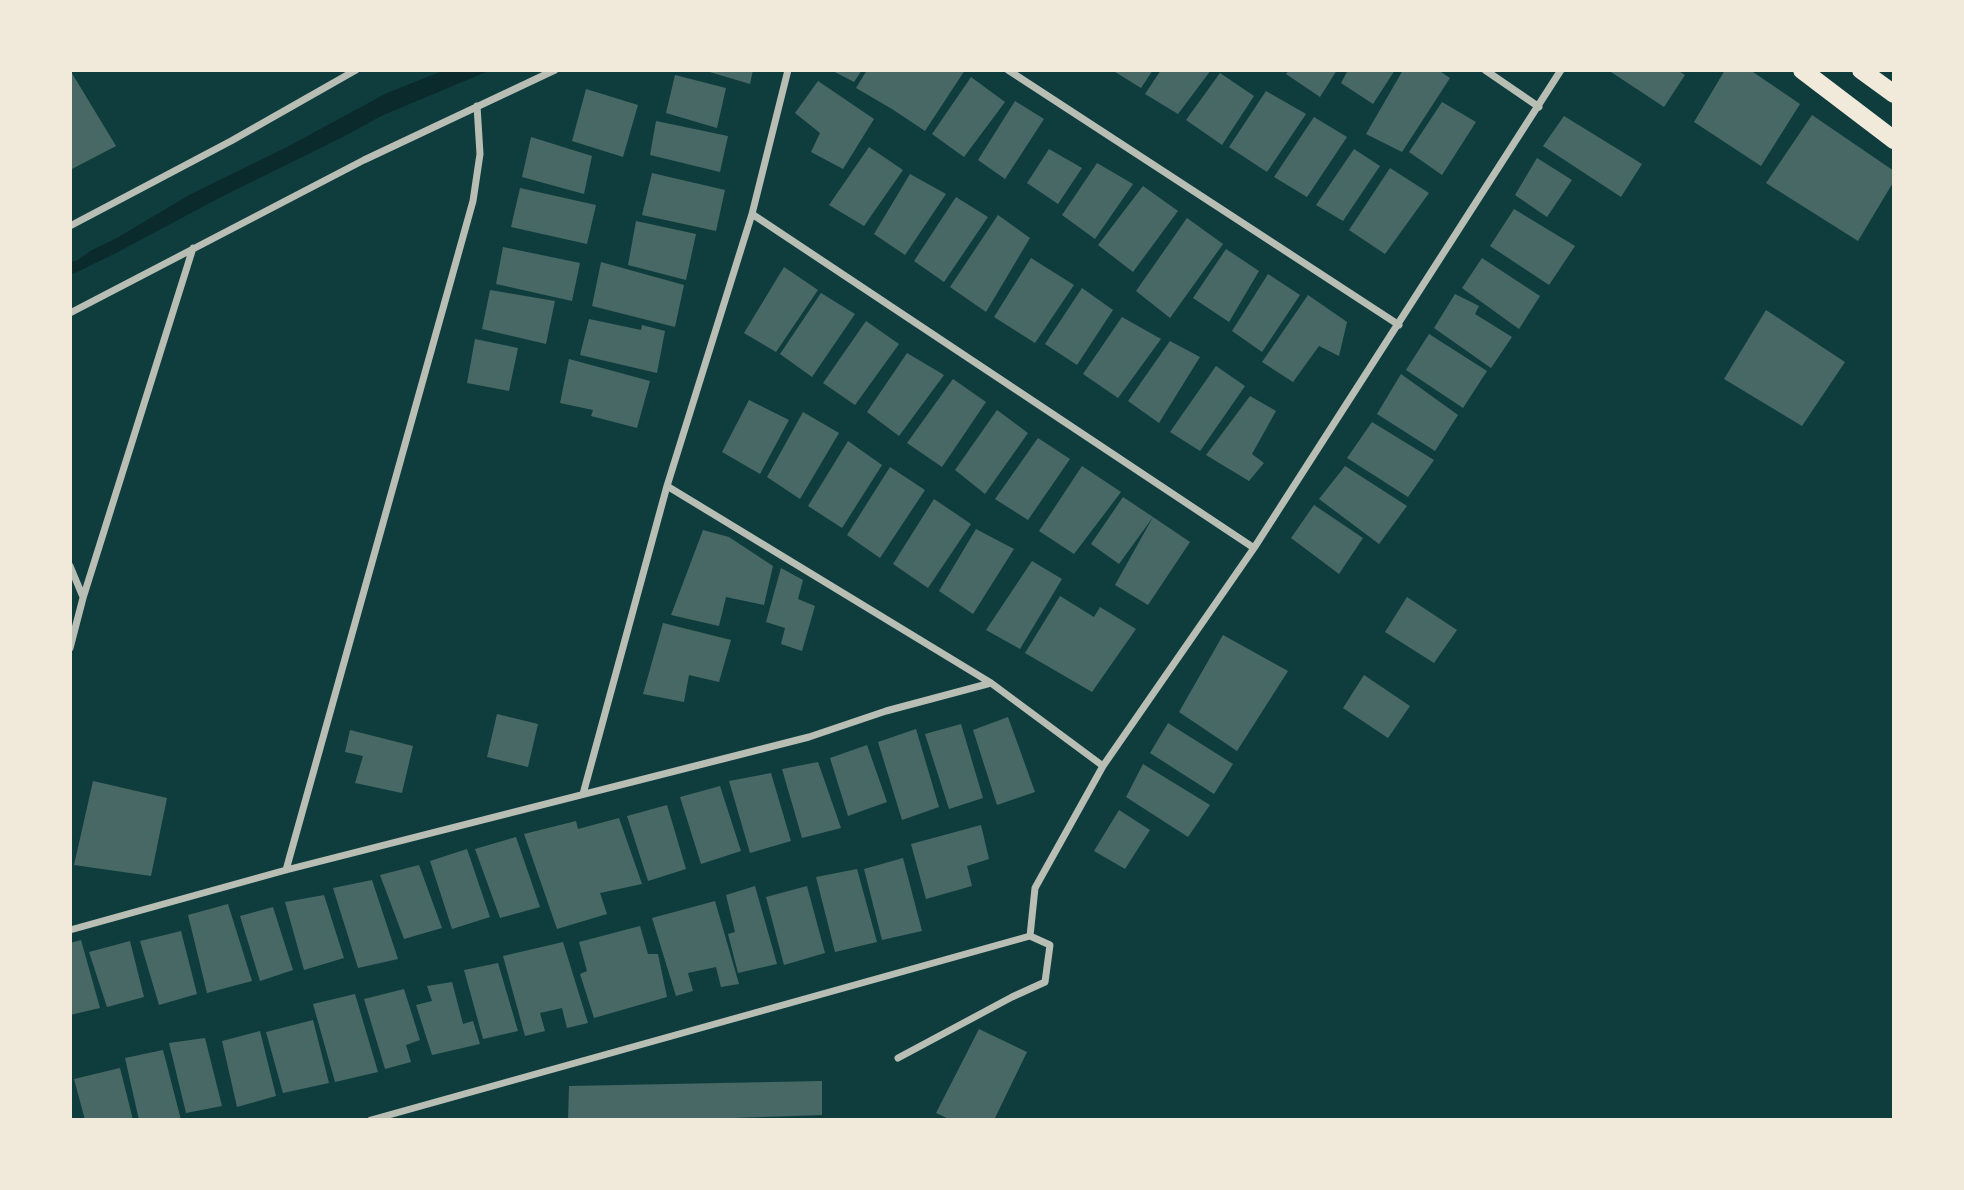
<!DOCTYPE html>
<style>
body{margin:0}
#map{position:relative;width:1964px;height:1190px;overflow:hidden;background:#0f3d3e;font-family:"Exo 2",sans-serif}
canvas{display:block}
.frame{position:absolute;inset:0;border:72px solid #f1e9da;pointer-events:none}
</style>
<div id="map">
<canvas width="1964" height="1190"></canvas>
<div class="frame"></div>
</div>
<script>
const g = document.querySelector('canvas').getContext('2d');
g.lineJoin = 'round';
function fillPath(path, color) { g.fillStyle = color; g.fill(path, 'evenodd'); }
const poly = rows => new Path2D(rows.map(r => 'M' + r).join(''));
function stroke(path, color, width, dash) { g.strokeStyle = color; g.lineWidth = width; g.lineCap = dash ? 'butt' : 'round'; g.setLineDash(dash || []); g.stroke(path); }
fillPath(poly([
 [445,70,491,70,381,116,345,136,223,196,116,253,73,274,70,270,70,262,76,261,92,250,115,239,191,194,287,147,387,93]
]), '#0a2a2b');
fillPath(poly([
 [70,70,116,146,70,170],
 [703,70,753,70,750,84],
 [831,70,862,70,854,82],
 [867,70,965,70,925,131,892,109,856,88],
 [1112,70,1153,70,1141,88],
 [1161,70,1211,70,1178,114,1145,94],
 [1289,70,1337,70,1320,97,1286,74],
 [1348,70,1395,70,1373,104,1341,83],
 [1403,70,1438,70,1450,78,1402,152,1366,134],
 [1608,70,1677,70,1685,75,1664,107],
 [1725,70,1750,70,1800,104,1761,166,1694,122],
 [1220,73,1254,96,1222,145,1186,120],
 [675,75,726,88,717,128,666,113],
 [971,77,1005,102,964,157,932,134],
 [818,81,874,119,843,169,811,152,820,133,795,113],
 [586,89,638,105,623,157,572,141],
 [1266,91,1306,114,1267,172,1229,147],
 [1015,101,1044,119,1005,179,978,160],
 [1442,102,1476,122,1442,175,1409,152],
 [1812,115,1894,171,1894,181,1858,241,1766,183],
 [1564,116,1642,164,1621,197,1543,146],
 [1314,117,1347,137,1307,197,1274,177],
 [656,121,728,136,720,172,650,155],
 [531,137,592,156,584,194,522,177],
 [869,147,903,170,864,226,829,205],
 [1049,149,1082,168,1058,204,1027,183],
 [1354,149,1380,166,1343,221,1316,205],
 [1537,158,1572,180,1547,217,1515,195],
 [1097,163,1133,184,1095,239,1062,215],
 [1390,168,1429,193,1385,254,1349,230],
 [652,173,725,190,716,231,642,215],
 [910,174,946,194,905,255,874,234],
 [1143,186,1178,211,1133,272,1098,245],
 [520,188,596,205,587,244,511,227],
 [956,197,988,217,944,282,914,261],
 [1514,209,1575,246,1549,285,1490,246],
 [998,215,1030,238,986,312,950,287],
 [1187,218,1223,244,1170,318,1136,291],
 [636,221,696,234,686,280,628,265],
 [503,247,580,263,572,301,496,284],
 [1226,249,1259,271,1229,322,1193,298],
 [1031,258,1074,285,1035,343,994,317],
 [1482,258,1540,296,1519,329,1462,288],
 [601,262,684,285,675,327,592,306],
 [784,267,818,290,776,352,744,333],
 [1268,274,1300,295,1262,352,1232,331],
 [1082,288,1113,310,1077,365,1045,344],
 [490,290,555,301,546,344,482,329],
 [821,293,855,314,812,377,780,354],
 [1455,294,1479,306,1475,314,1512,337,1491,368,1434,328],
 [1308,295,1347,322,1339,356,1319,346,1293,382,1262,362],
 [1766,310,1845,362,1802,426,1724,379],
 [1122,317,1161,339,1118,398,1083,374],
 [589,319,641,330,642,325,665,331,657,373,580,355],
 [866,321,899,344,855,405,823,383],
 [1429,334,1487,371,1463,408,1406,370],
 [475,339,518,348,509,391,467,383],
 [1170,341,1200,357,1159,423,1128,401],
 [907,353,944,375,899,436,867,412],
 [569,359,650,381,637,428,591,416,593,410,560,403],
 [1216,366,1245,386,1200,451,1170,432],
 [1401,374,1458,415,1435,451,1377,414],
 [953,379,986,402,942,467,907,443],
 [1250,396,1276,411,1252,454,1264,463,1249,481,1206,455],
 [749,400,789,420,760,474,722,452],
 [997,410,1028,433,985,494,955,470],
 [803,412,839,433,800,499,767,477],
 [1372,422,1434,460,1408,497,1347,458],
 [1038,438,1070,459,1028,520,995,499],
 [848,441,882,465,842,528,808,506],
 [1082,466,1121,492,1074,554,1039,531],
 [1345,466,1407,506,1379,544,1319,499],
 [890,467,925,490,880,558,847,535],
 [1123,497,1153,517,1119,564,1091,544],
 [934,499,971,524,928,588,893,564],
 [1314,505,1363,538,1339,574,1291,538],
 [1153,517,1190,542,1148,605,1115,585],
 [976,529,1014,549,973,614,939,591],
 [703,530,729,537,773,566,764,605,726,597,719,626,671,615],
 [1032,561,1062,579,1020,649,986,630],
 [781,568,803,580,798,599,815,606,802,651,781,644,785,628,766,622],
 [1060,596,1094,617,1100,607,1136,629,1092,692,1025,653],
 [1407,597,1457,630,1434,663,1385,632],
 [663,623,731,640,719,682,689,675,684,702,643,694],
 [1223,635,1288,671,1237,751,1179,712],
 [1364,675,1410,706,1388,738,1343,708],
 [497,714,538,724,528,767,487,757],
 [1008,717,1035,792,997,805,973,730],
 [1168,723,1233,764,1214,794,1150,753],
 [961,724,983,798,949,809,925,734],
 [916,729,939,807,902,820,878,742],
 [350,730,413,746,402,793,355,783,363,756,345,752],
 [867,745,887,802,848,816,830,758],
 [818,762,841,828,802,838,782,769],
 [1143,764,1210,805,1188,837,1126,797],
 [771,773,791,841,750,853,729,781],
 [93,781,167,798,151,876,74,865],
 [720,786,741,851,701,864,680,797],
 [667,805,686,869,648,881,627,816],
 [1119,810,1150,830,1125,869,1094,851],
 [619,818,642,884,600,893,607,914,557,929,524,834,576,821,578,829],
 [981,825,989,859,967,866,972,886,926,899,911,844],
 [516,837,540,907,500,918,475,849],
 [467,849,490,917,452,929,430,861],
 [903,858,922,931,882,940,864,869],
 [419,865,442,928,404,939,380,875],
 [857,869,877,942,835,952,816,877],
 [372,880,398,959,358,968,333,888],
 [755,886,777,964,738,973,728,934,735,932,726,895],
 [807,886,825,953,784,965,766,897],
 [324,895,344,958,304,970,285,902],
 [715,901,739,984,721,987,716,967,688,973,693,991,676,996,652,918],
 [228,904,252,981,207,993,188,915],
 [273,907,293,970,260,981,240,916],
 [640,926,648,954,658,954,667,997,594,1018,580,974,587,971,579,942],
 [181,931,197,994,159,1005,140,941],
 [81,940,100,1008,70,1015,70,943],
 [130,941,144,997,107,1007,89,952],
 [563,942,588,1023,567,1028,562,1008,540,1013,545,1031,525,1036,503,956],
 [498,963,518,1031,483,1039,464,970],
 [452,982,463,1024,473,1021,480,1044,432,1055,416,1005,432,1001,427,986],
 [404,989,420,1040,406,1045,411,1062,385,1069,364,999],
 [355,994,378,1072,335,1082,313,1004],
 [313,1020,329,1083,283,1093,266,1032],
 [979,1029,1027,1052,994,1120,951,1120,936,1113],
 [260,1031,276,1096,237,1107,222,1041],
 [205,1038,222,1106,186,1113,169,1043],
 [163,1050,181,1120,139,1120,125,1058],
 [120,1068,133,1120,85,1120,74,1079],
 [822,1081,822,1115,674,1120,568,1120,569,1086]
]), '#486865');
stroke(poly([
 [1008,70,1399,325],
 [1485,70,1539,107],
 [752,214,1254,548],
 [70,226,231,141,356,70],
 [70,313,364,160,555,70],
 [667,486,991,683,1103,766],
 [70,566,83,597],
 [70,648,83,598,193,248],
 [583,794,667,486,752,214,788,70],
 [286,870,473,201,480,154,477,106],
 [70,930,286,870,809,737,886,711,991,683],
 [1030,936,1035,888,1103,766,1254,548,1561,70],
 [371,1120,1030,936,1050,945,1045,982,1012,997,898,1058]
]), '#b8beb3', 7);
stroke(poly([
 [1802,70,1894,140],
 [1861,70,1894,94]
]), '#f1e9da', 18);
</script>
